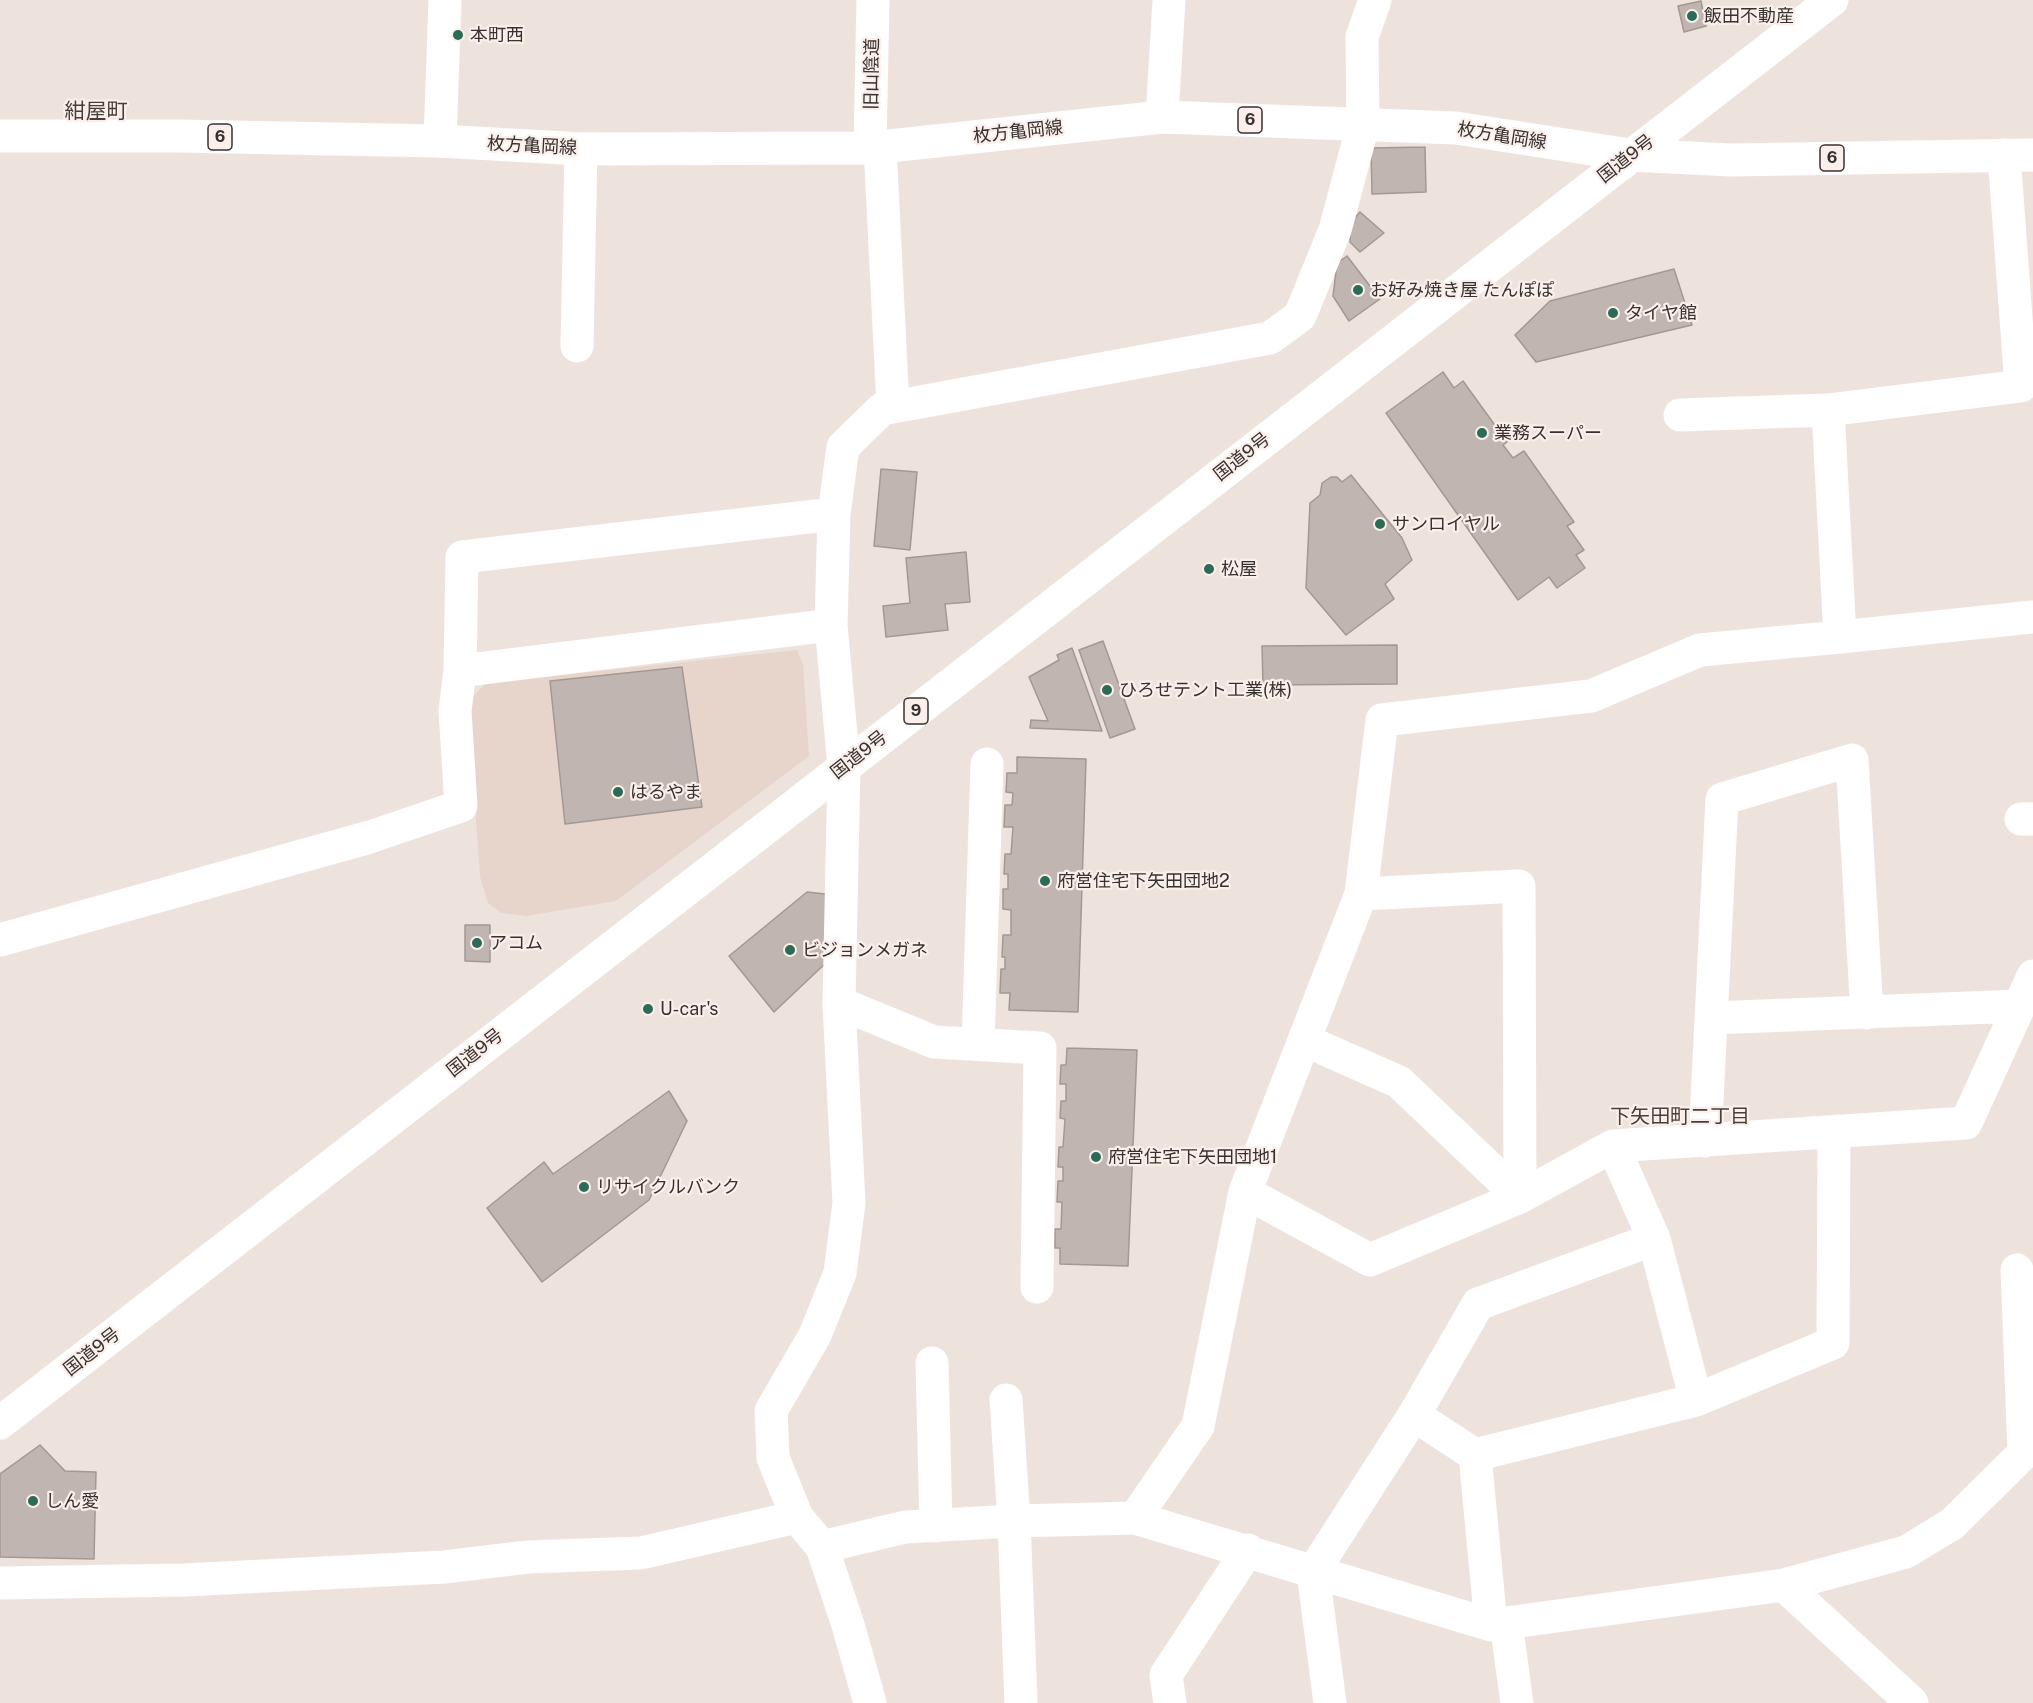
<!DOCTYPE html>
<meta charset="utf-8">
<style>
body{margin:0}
canvas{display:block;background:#eee2dd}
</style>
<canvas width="2033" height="1703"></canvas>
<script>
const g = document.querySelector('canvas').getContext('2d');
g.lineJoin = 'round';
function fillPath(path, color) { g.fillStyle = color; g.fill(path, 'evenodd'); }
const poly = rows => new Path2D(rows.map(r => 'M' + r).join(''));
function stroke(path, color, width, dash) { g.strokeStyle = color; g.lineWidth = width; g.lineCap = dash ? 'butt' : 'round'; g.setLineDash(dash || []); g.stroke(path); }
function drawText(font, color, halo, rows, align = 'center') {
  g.font = font + ' "Public Sans","Noto Sans JP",sans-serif'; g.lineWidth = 4.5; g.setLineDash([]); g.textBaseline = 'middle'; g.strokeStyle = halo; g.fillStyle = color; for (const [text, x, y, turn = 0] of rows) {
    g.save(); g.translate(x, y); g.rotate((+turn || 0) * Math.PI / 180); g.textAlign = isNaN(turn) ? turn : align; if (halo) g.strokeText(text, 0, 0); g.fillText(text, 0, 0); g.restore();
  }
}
fillPath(poly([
 [797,650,803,664,809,756,616,901,526,916,501,913,488,903,480,877,468,702,486,683]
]), '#e7d5cc');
const building = poly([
 [1701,1,1706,26,1684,32,1678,6,1701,1],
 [1425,147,1426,192,1372,194,1371,148,1425,147],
 [1360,212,1384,233,1360,252,1350,242,1351,222,1360,212],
 [1347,256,1380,299,1349,321,1333,296,1337,263,1347,256],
 [1674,269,1692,325,1536,362,1515,335,1550,301,1674,269],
 [1443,372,1454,388,1463,381,1507,442,1503,445,1513,458,1524,451,1574,522,1567,526,1584,550,1576,555,1585,568,1557,588,1549,577,1518,600,1386,413,1443,372],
 [881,469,917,472,910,550,874,546,881,469],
 [1351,475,1402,538,1412,560,1385,584,1394,599,1346,635,1306,588,1310,503,1320,495,1322,483,1331,477,1337,477,1342,482,1351,475],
 [966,552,970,602,945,604,948,630,886,637,883,606,910,603,906,558,966,552],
 [1103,641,1135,729,1110,738,1079,650,1103,641],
 [1397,645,1397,684,1263,685,1262,646,1397,645],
 [1072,648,1102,731,1030,728,1031,720,1048,721,1029,677,1059,660,1057,655,1072,648],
 [682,667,702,807,565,824,550,681,682,667],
 [1017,757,1086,759,1078,1012,1009,1010,1010,993,1000,993,1001,969,1005,969,1005,957,1002,957,1003,935,1011,935,1011,910,1003,909,1003,889,1008,889,1008,874,1004,874,1005,854,1011,854,1013,827,1004,827,1005,805,1012,805,1013,793,1006,792,1007,773,1017,773,1017,757],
 [807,892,834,895,829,960,774,1012,729,956,807,892],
 [465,925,490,925,490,962,465,961,465,925],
 [1067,1048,1137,1050,1128,1266,1060,1264,1060,1248,1055,1248,1055,1229,1061,1229,1062,1202,1057,1202,1058,1181,1063,1181,1063,1167,1058,1167,1059,1147,1063,1147,1065,1119,1060,1118,1061,1101,1066,1101,1066,1084,1060,1084,1061,1065,1066,1065,1067,1048],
 [669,1091,687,1121,649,1200,542,1282,487,1208,544,1162,553,1174,669,1091],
 [40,1445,65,1471,96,1472,94,1559,0,1557,0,1474,40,1445]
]);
fillPath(building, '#c0b5b0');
stroke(building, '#a39894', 1.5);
stroke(poly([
 [1162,117,1169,0],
 [440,141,445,0],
 [880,146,893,407],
 [870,148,873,0],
 [577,346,581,149],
 [1680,415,1828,410],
 [1840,637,2033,617],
 [460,671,462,557,834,514],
 [2021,819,2033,819],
 [0,940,370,837,461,806,455,711,460,671,831,625],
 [839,1003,934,1042,1040,1048,1037,1287],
 [1712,1018,2019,1006],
 [1304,1040,1399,1082,1520,1197,1613,1146,1966,1123,2033,976],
 [978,1044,987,764],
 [1705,1141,1722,799,1852,760,1867,1013],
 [1613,1146,1654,1239,1696,1400],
 [1245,1192,1370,1260,1520,1197,1519,886,1361,894],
 [2017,1270,2024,1453],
 [932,1363,936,1526],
 [1006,1400,1014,1521,1021,1703],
 [1414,1415,1478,1304,1654,1239],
 [1475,1455,1491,1625],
 [1135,1518,1198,1426,1245,1192,1361,894,1382,720,1591,696,1700,650,1840,637,1828,410,2021,386,2004,155],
 [822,1547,905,1527,1014,1521,1135,1518,1491,1625,1506,1623,1784,1585,1906,1552,1952,1524,2033,1444],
 [0,1583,184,1580,444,1567,528,1557,641,1553,797,1517],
 [1784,1585,1912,1703],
 [1506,1623,1517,1703],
 [870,1703,848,1625,822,1547,797,1517,773,1458,771,1411,815,1335,840,1273,849,1203,839,1003,844,767,831,625,834,514,843,447,882,409,1270,338,1300,316,1335,230,1363,125,1362,37,1375,0],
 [1170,1703,1166,1675,1248,1550],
 [1330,1703,1313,1572,1414,1415,1475,1455,1696,1400,1833,1343,1834,1133]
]), '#fff', 33);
stroke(poly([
 [0,136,178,136,440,141,581,149,870,148,1162,117,1456,128,1630,155,1731,160,2033,155]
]), '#fff', 33);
stroke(poly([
 [0,1423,1832,0]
]), '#fff', 33);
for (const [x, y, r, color] of [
 [1692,16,6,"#2c6b58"],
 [458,35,6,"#2c6b58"],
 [1358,290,6,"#2c6b58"],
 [1613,313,6,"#2c6b58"],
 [1482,433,6,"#2c6b58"],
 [1380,524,6,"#2c6b58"],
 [1209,569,6,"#2c6b58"],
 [1107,690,6,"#2c6b58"],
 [618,792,6,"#2c6b58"],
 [1045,881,6,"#2c6b58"],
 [477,943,6,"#2c6b58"],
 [790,950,6,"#2c6b58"],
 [648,1009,6,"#2c6b58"],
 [1096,1157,6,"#2c6b58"],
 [584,1187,6,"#2c6b58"],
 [33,1501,6,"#2c6b58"]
]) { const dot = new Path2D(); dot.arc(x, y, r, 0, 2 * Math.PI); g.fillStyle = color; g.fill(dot); stroke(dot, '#fbefeb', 2); }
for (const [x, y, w] of [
 [1250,120,24],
 [220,137,24],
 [1832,158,24],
 [916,711,24]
]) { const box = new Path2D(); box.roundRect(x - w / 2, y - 13, w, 26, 4.5); g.fillStyle = '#fbefeb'; g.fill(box); stroke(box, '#373231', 1.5); }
drawText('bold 16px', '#373231', null, [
 ["6",1250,120],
 ["6",220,137],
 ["6",1832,158],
 ["9",916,711]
]);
drawText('18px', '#373231', '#fbefeb', [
 ["飯田不動産",1704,16],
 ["本町西",470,35],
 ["お好み焼き屋 たんぽぽ",1370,290],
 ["タイヤ館",1625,313],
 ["業務スーパー",1494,433],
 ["サンロイヤル",1392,524],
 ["松屋",1221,569],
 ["ひろせテント工業(株)",1119,690],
 ["はるやま",630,792],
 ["府営住宅下矢田団地2",1057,881],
 ["アコム",489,943],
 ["ビジョンメガネ",802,950],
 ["U-car's",660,1009],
 ["府営住宅下矢田団地1",1108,1157],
 ["リサイクルバンク",596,1187],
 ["しん愛",45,1501]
], 'left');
drawText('18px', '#373231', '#fbefeb', [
 ["旧山陰道",872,74,-89],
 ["枚方亀岡線",1018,132,-6],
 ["枚方亀岡線",1502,136,9],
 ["枚方亀岡線",532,146,3],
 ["国道9号",1626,159,-38],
 ["国道9号",1242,457,-38],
 ["国道9号",859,755,-38],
 ["国道9号",475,1053,-38],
 ["国道9号",92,1352,-38]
]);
drawText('20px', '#483f3b', '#fbefeb', [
 ["下矢田町二丁目",1680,1117]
]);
drawText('21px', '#483f3b', '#fbefeb', [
 ["紺屋町",96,112]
]);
</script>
